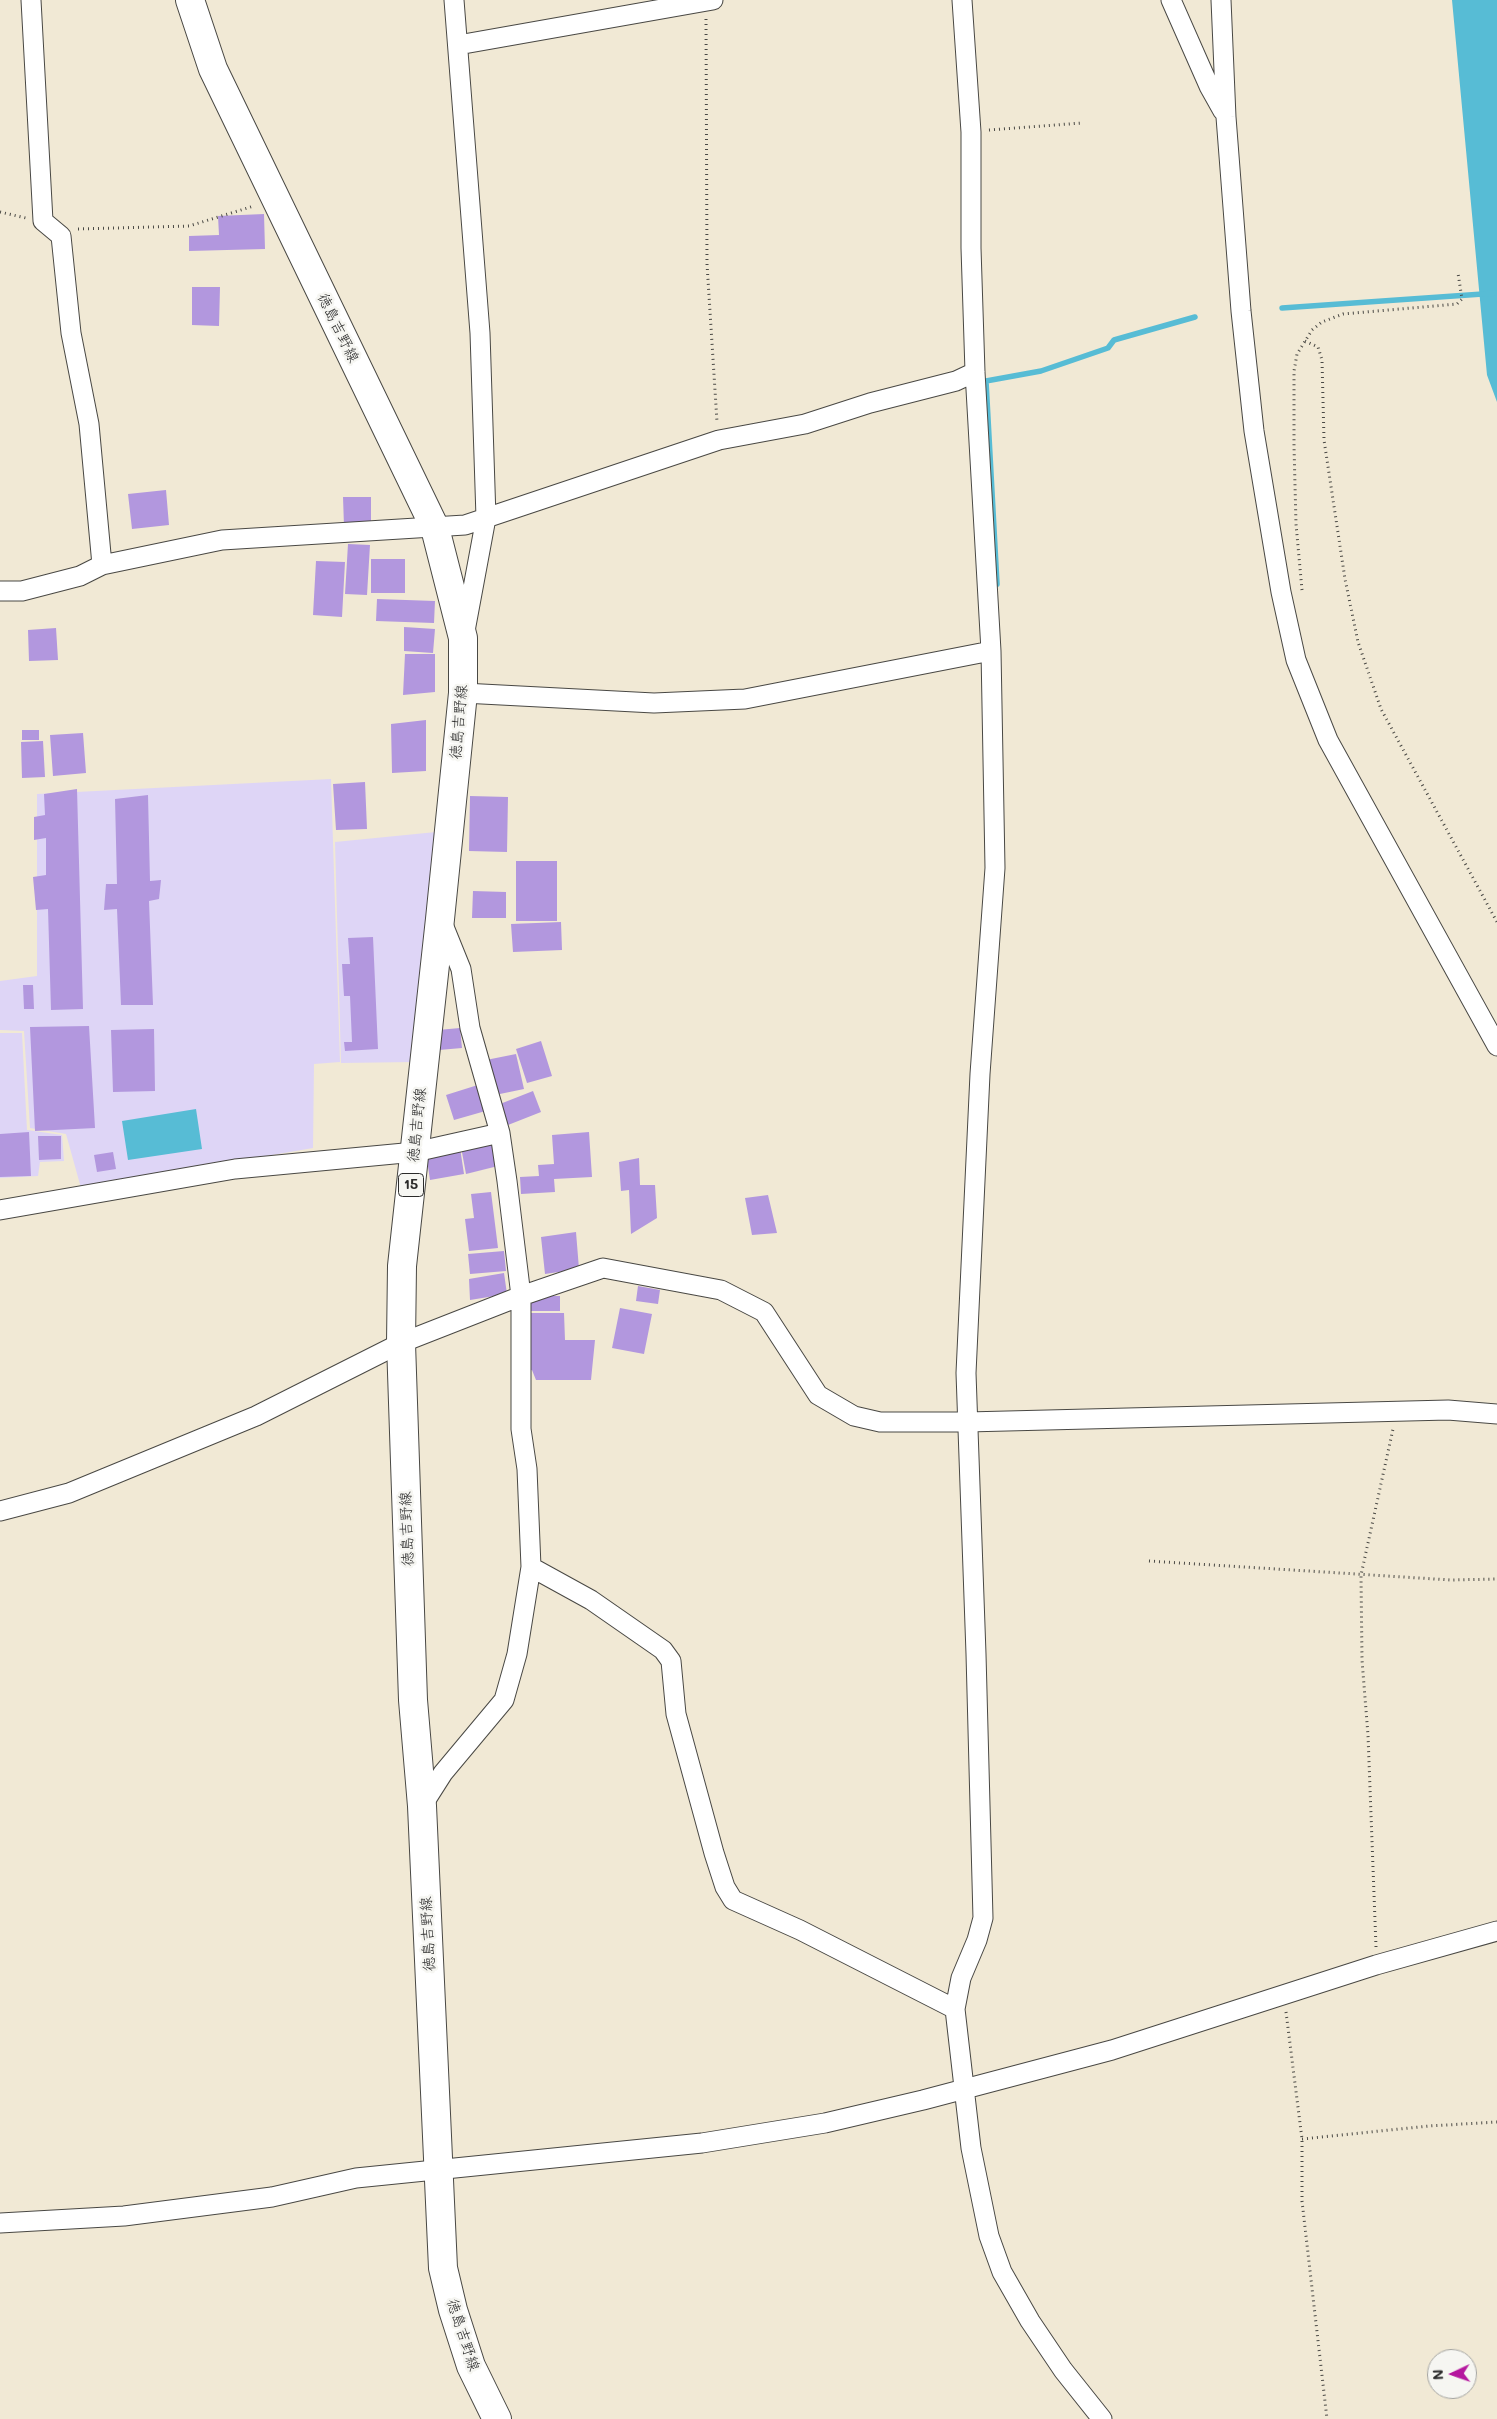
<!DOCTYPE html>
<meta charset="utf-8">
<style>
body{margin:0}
#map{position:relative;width:1497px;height:2419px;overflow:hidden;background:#f1e9d5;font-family:Mali,sans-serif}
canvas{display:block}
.north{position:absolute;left:1427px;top:2349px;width:50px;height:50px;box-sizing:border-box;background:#f6f6f2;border:1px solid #a5a5a2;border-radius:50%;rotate:267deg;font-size:14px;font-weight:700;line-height:20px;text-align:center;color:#2b2b2b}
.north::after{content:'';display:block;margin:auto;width:18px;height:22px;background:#b5179e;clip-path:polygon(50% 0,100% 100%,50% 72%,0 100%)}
</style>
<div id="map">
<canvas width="1497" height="2419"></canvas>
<div class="north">N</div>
</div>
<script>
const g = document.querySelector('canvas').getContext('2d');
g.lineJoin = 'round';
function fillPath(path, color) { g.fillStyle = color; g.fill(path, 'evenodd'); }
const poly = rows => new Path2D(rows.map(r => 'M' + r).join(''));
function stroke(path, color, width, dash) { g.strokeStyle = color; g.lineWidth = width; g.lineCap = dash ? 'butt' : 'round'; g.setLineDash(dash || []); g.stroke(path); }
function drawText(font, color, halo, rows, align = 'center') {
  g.font = font + ' Mali,"Klee One",sans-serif'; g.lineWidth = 5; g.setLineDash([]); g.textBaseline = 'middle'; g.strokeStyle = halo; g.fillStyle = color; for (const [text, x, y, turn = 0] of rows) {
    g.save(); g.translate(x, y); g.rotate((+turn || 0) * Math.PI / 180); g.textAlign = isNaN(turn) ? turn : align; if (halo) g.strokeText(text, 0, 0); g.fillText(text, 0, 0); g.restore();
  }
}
fillPath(poly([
 [331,779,340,1062,314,1064,313,1148,81,1188,66,1134,30,1128,24,1031,0,1030,0,981,37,976,37,794],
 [436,832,414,1062,341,1063,335,842],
 [0,1033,22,1033,27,1130,62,1135,64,1161,40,1162,38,1176,0,1178]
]), '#ded5f6');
fillPath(poly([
 [1452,0,1497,0,1497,402,1487,375],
 [196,1109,202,1149,128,1160,122,1121]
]), '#57bcd5');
stroke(poly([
 [1282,308,1497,293],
 [997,584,986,381,1041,371,1108,348,1114,340,1195,317]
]), '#57bcd5', 5.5);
fillPath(poly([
 [264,214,265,249,189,251,189,236,219,235,218,216],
 [192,287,220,287,219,326,192,325],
 [166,490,169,525,132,529,128,494],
 [343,497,371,497,371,525,344,526],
 [348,544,370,545,367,595,345,594],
 [371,559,405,559,405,593,371,593],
 [316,561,345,562,342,617,313,615],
 [377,599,435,601,434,623,376,621],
 [404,627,435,629,433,653,404,651],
 [56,628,58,660,29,661,28,630],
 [405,654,435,654,435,692,403,695],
 [426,720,426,771,392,773,391,724],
 [22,730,39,730,39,740,22,740],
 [83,733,86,773,53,776,50,735],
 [43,741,45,777,22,778,21,742],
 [365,782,367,829,336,830,333,784],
 [77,789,83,1009,51,1010,48,909,36,910,33,877,46,875,46,838,34,840,34,817,45,815,44,794],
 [148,795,150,881,161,880,159,899,149,901,153,1005,121,1005,117,909,104,910,106,884,117,884,115,799],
 [470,796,508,797,507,852,469,851],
 [516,861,557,861,557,921,516,921],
 [473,891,506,892,506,918,472,918],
 [561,922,562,950,513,952,511,924],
 [373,937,378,1049,345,1051,344,1042,352,1042,350,996,344,996,342,964,350,964,348,938],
 [23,985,33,985,34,1009,24,1009],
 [89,1026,95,1128,35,1131,30,1027],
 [460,1028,462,1048,439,1050,438,1030],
 [154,1029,155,1091,113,1092,111,1030],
 [541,1041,552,1076,527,1083,516,1049],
 [516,1054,524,1089,495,1095,486,1060],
 [481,1084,489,1110,454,1120,446,1095],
 [533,1091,541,1112,508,1125,500,1104],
 [29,1132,31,1176,0,1177,0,1134],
 [589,1132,592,1177,554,1179,555,1192,521,1194,520,1177,539,1176,538,1165,554,1164,552,1135],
 [38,1136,61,1136,61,1159,39,1160],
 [493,1141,498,1166,466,1174,461,1147],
 [460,1148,464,1174,430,1180,426,1153],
 [113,1152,116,1169,97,1172,94,1155],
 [639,1158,640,1185,655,1185,657,1218,631,1234,629,1190,621,1191,619,1162],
 [491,1192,498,1248,469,1251,465,1219,474,1218,471,1194],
 [768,1195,777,1233,752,1235,745,1198],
 [576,1232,579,1269,545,1274,541,1237],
 [504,1251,506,1271,470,1274,468,1254],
 [504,1273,507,1294,470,1300,469,1279],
 [638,1286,660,1290,658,1304,636,1301],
 [526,1296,560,1296,560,1311,526,1311],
 [620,1308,652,1314,644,1354,612,1348],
 [527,1313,564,1313,565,1340,595,1340,591,1380,536,1380,532,1370,528,1371]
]), '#b297de');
const street = poly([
 [31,0,43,221,61,236,71,333,89,424,102,565],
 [454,0,480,333,486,518,465,631],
 [962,0,971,132,971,248,975,372,991,651,995,868,980,1074,966,1373,976,1654,983,1918,977,1940,961,1978,955,2009,971,2148,989,2236,1002,2272,1030,2321,1063,2370,1102,2419],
 [1171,0,1209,86,1223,111],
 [1221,0,1226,117,1241,311,1254,431,1281,592,1296,660,1328,740,1497,1046],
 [458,45,713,0],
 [0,591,22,591,80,576,102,565,222,540,465,525,719,440,805,424,870,403,956,381,975,372],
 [463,693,654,703,745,699,991,651],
 [0,1210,235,1169,415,1152,500,1133],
 [0,1511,69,1493,256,1416,401,1343,521,1296,603,1268,721,1290,764,1312,818,1395,854,1416,880,1422,967,1422,1448,1410,1497,1414],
 [531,1567,591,1600,663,1650,671,1661,676,1714,714,1853,725,1887,733,1900,800,1930,955,2009],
 [422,1806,443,1773,504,1700,517,1654,531,1567,527,1469,521,1429,521,1296,507,1181,500,1133,470,1028,461,969,442,922],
 [0,2223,124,2216,272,2197,356,2178,702,2143,825,2123,923,2100,1112,2050,1376,1965,1497,1931]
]);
const primary = poly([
 [190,0,213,69,435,528,463,638,463,693,440,919,402,1266,401,1343,413,1700,422,1806,443,2268,453,2310,471,2366,497,2419]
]);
stroke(street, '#494844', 21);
stroke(primary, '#494844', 30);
stroke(poly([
 [706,19,707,264,717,422],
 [989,130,1082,123],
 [0,212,26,218],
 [78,229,189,226,254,206],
 [1305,341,1318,347,1322,360,1324,440,1345,579,1358,642,1381,709,1497,922],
 [1302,590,1296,524,1294,446,1294,371,1297,354,1312,330,1322,322,1343,314,1457,304,1462,299,1458,273],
 [1149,1561,1451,1580,1497,1579],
 [1376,1947,1368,1735,1362,1660,1361,1575,1393,1429],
 [1286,2012,1302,2139,1302,2201,1327,2419],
 [1302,2139,1429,2126,1497,2122]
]), '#494844', 3, [1, 4]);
stroke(street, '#fff', 19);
stroke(primary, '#fff', 28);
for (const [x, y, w] of [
 [411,1185,25]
]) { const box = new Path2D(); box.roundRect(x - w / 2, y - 11.5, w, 23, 4); g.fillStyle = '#f6f6f2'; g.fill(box); stroke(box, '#2b2b2b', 1); }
drawText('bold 14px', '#2b2b2b', null, [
 ["15",411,1185]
]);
drawText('15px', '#2b2b2b', '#f6f6f2', [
 ["徳島吉野線",338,328,64],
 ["徳島吉野線",459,722,-85],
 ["徳島吉野線",417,1125,-84],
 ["徳島吉野線",407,1529,-92],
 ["徳島吉野線",428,1934,-93],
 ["徳島吉野線",463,2335,72]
]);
</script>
